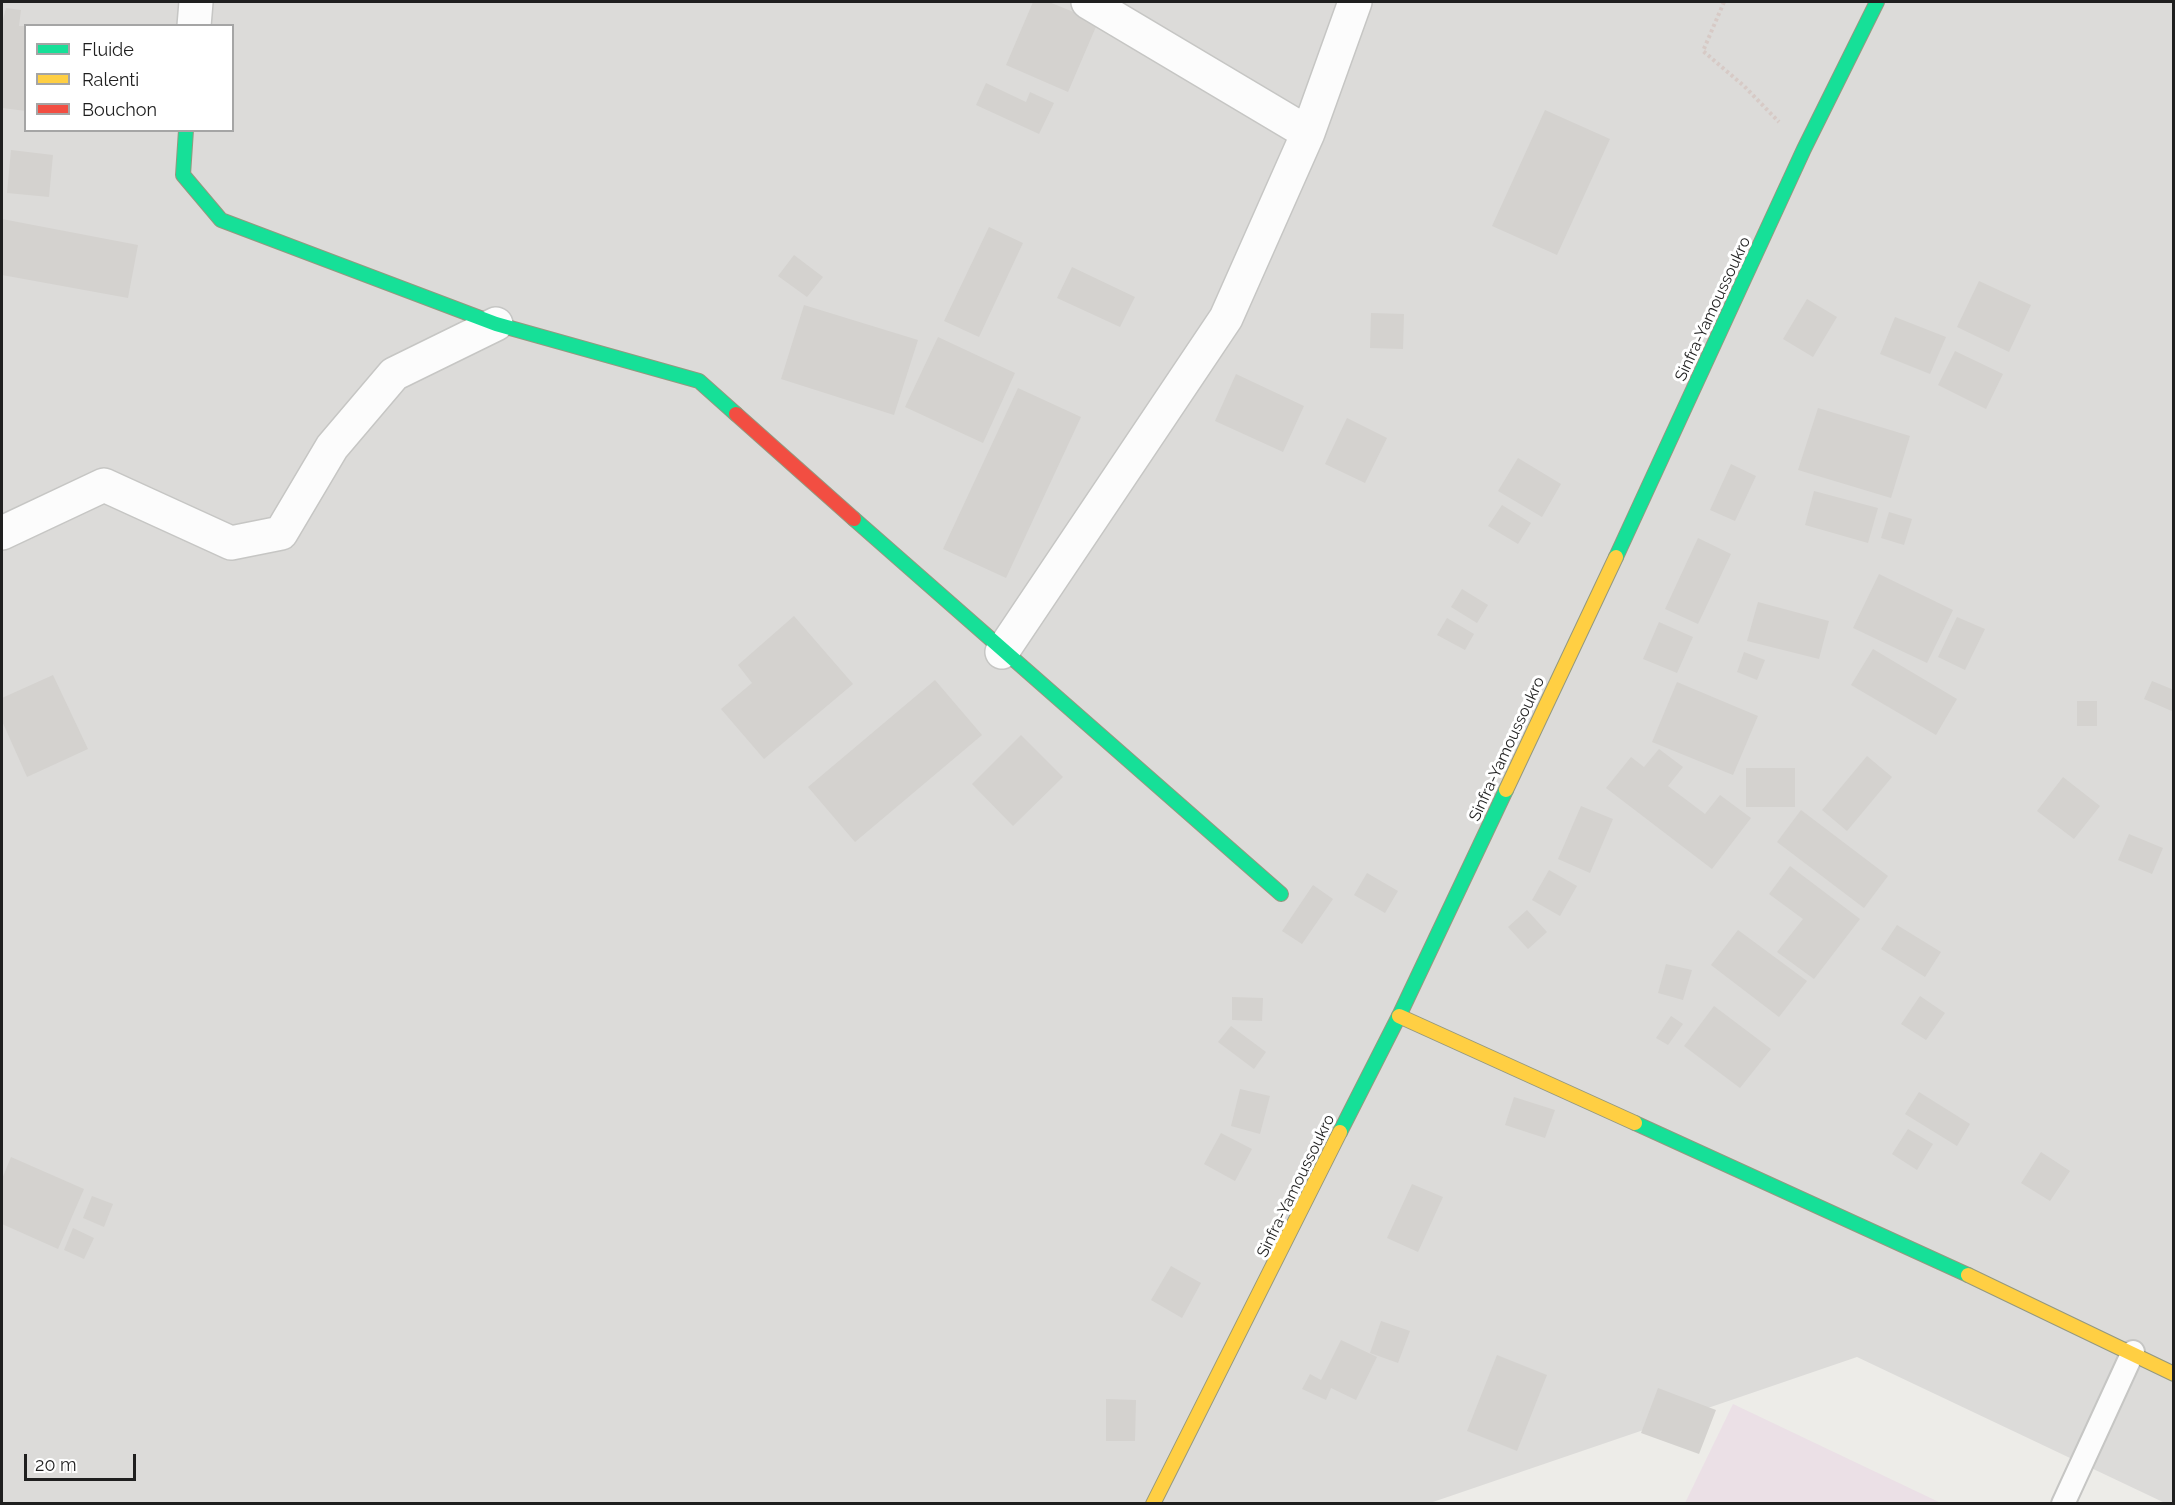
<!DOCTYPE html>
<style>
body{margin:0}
#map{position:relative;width:2175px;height:1505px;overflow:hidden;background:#edece8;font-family:Raleway,sans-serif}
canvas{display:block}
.frame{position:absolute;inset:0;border:3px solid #1f1f1f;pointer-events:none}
.legend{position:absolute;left:24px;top:24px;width:210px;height:108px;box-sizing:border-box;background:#fff;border:2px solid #a5a5a5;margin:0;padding:8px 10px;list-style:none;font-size:18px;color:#1f1f1f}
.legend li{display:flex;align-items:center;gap:12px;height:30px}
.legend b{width:30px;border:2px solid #a5a5a5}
.scale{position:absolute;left:24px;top:1454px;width:112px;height:27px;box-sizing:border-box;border:3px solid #1f1f1f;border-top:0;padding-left:8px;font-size:18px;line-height:21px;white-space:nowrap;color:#1f1f1f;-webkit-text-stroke:4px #fff;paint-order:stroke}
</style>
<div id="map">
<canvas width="2175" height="1505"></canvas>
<div class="frame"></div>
<ul class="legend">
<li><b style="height:8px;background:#16e098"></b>Fluide</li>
<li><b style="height:8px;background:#ffcf43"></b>Ralenti</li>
<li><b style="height:8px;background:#f24e42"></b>Bouchon</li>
</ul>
<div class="scale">20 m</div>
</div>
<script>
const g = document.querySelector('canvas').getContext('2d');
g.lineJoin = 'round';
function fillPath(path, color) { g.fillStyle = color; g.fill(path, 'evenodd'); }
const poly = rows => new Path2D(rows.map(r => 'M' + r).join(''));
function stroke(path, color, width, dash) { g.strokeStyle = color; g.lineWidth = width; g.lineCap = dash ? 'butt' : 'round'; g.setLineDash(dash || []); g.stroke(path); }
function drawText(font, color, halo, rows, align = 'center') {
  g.font = font + ' Raleway,sans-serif'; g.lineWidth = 6; g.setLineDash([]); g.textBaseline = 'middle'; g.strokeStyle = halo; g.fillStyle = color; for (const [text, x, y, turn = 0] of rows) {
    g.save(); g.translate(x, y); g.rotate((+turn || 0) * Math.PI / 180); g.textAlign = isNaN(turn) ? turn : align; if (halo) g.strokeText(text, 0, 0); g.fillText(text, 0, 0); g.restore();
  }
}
fillPath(poly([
 [2,2,2173,2,2173,1503,2165,1503,1857,1357,1430,1503,2,1504],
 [26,26,232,26,232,130,26,130]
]), '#dcdbd9');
fillPath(poly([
 [1733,1404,1941,1503,1685,1503]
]), '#ebe0e6');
fillPath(poly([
 [1033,2,1049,2,1098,22,1068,92,1006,65],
 [6,8,21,10,19,26,26,26,26,111,2,108,2,23],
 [986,83,1026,102,1030,92,1054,103,1039,134,976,105],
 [1545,110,1610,139,1557,255,1492,226],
 [11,150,53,155,49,197,7,193],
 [2,219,138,245,128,298,2,275],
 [989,227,1023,243,979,337,944,321],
 [794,255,823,277,807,297,778,276],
 [1072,267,1135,297,1120,327,1057,298],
 [1979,281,2031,305,2009,352,1957,327],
 [1807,299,1837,317,1813,357,1783,339],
 [804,305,918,340,894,415,781,379],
 [1371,313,1404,314,1403,349,1370,348],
 [1895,317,1946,337,1930,374,1880,354],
 [938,337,1015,373,983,443,905,407],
 [1955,351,2003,374,1986,409,1938,385],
 [1236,374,1304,406,1283,452,1215,421],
 [1018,388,1081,417,1006,578,943,549],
 [1818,408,1910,436,1891,498,1798,470],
 [1347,418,1387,438,1365,483,1325,464],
 [1518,458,1561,484,1542,517,1498,491],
 [1731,464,1756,476,1735,521,1710,510],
 [1814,491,1878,508,1868,543,1805,525],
 [1502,505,1531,523,1518,544,1488,526],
 [1889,512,1912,519,1904,545,1881,538],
 [1698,538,1731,554,1698,624,1665,609],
 [1879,574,1953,610,1927,663,1853,628],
 [1462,589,1488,605,1477,623,1451,607],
 [1758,602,1829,621,1819,659,1747,641],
 [794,616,853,684,764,759,721,709,752,683,738,665],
 [1957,617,1985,629,1965,670,1938,657],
 [1447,618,1474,634,1465,650,1437,635],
 [1659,622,1693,637,1677,673,1643,659],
 [1873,649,1957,699,1936,735,1851,685],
 [1744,652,1765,660,1757,680,1737,672],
 [53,675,88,749,27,777,2,721,2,698],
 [935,680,982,735,855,842,808,787],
 [2152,681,2174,690,2174,712,2144,699],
 [1677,682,1758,716,1733,775,1652,742],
 [2077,701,2097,701,2097,726,2077,726],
 [1021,735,1063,777,1013,826,972,784],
 [1659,749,1683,767,1668,786,1705,814,1720,795,1751,818,1712,869,1606,788,1631,757,1644,767],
 [1867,756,1892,777,1847,831,1822,810],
 [1746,768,1795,768,1795,807,1746,807],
 [2063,777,2100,806,2074,839,2037,811],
 [1581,806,1613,819,1590,873,1558,859],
 [1801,810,1888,876,1864,908,1777,842],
 [2129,834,2163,848,2152,874,2118,860],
 [1790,866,1860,919,1814,979,1777,952,1803,919,1769,894],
 [1549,870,1577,886,1560,916,1532,900],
 [1367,873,1398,891,1385,913,1354,895],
 [1313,885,1333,899,1302,944,1282,931],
 [1527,910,1547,932,1528,949,1508,927],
 [1897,925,1941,952,1925,977,1881,949],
 [1738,930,1807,981,1779,1017,1711,965],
 [1666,964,1692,970,1683,1000,1658,993],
 [1920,996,1945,1013,1926,1040,1901,1024],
 [1232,997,1263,998,1262,1021,1232,1020],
 [1714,1006,1771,1049,1740,1088,1684,1046],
 [1671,1016,1683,1024,1668,1045,1656,1038],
 [1231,1026,1266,1052,1254,1069,1218,1042],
 [1240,1089,1270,1096,1260,1134,1231,1126],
 [1919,1092,1970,1124,1957,1146,1905,1114],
 [1514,1097,1555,1110,1545,1138,1505,1125],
 [1908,1129,1933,1144,1917,1170,1892,1154],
 [1221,1133,1252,1149,1235,1181,1204,1164],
 [2041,1152,2070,1171,2050,1201,2021,1183],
 [11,1157,84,1189,58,1249,2,1224,2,1179],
 [1412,1184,1443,1197,1418,1252,1387,1238],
 [92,1196,113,1204,104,1227,83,1218],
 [73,1228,94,1238,84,1259,64,1250],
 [1171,1266,1201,1283,1182,1318,1151,1300],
 [1381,1321,1410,1331,1398,1363,1370,1353],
 [1341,1340,1377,1357,1356,1400,1331,1388,1326,1400,1302,1389,1310,1374,1321,1380],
 [1497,1355,1547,1375,1517,1451,1467,1431],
 [1658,1388,1716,1410,1699,1454,1641,1433],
 [1106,1399,1136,1400,1135,1441,1106,1441]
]), '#d4d2cf');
const lane = poly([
 [2063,1504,2133,1352]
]);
const street = poly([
 [1088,2,1308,133],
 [194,26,196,2],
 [2,533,104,485,231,543,281,533,332,447,394,374,496,324],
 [1002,652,1226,318,1308,133,1355,2]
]);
const fast = poly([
 [186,130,183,175,221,220,496,324,699,381,736,414],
 [854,519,1281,894],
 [1616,557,1804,149,1877,2],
 [1635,1123,1968,1275],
 [1340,1132,1399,1016,1506,790]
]);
const slow = poly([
 [1506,790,1616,557],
 [1399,1016,1635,1123],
 [1968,1275,2174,1374],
 [1153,1504,1340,1132]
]);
const jam = poly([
 [736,414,854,519]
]);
stroke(lane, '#c6c6c4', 26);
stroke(street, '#c6c6c4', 36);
stroke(fast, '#94987f', 16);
stroke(slow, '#94987f', 16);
stroke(jam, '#94987f', 16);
stroke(poly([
 [1724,2,1703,51,1744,86,1779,122]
]), '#d7cac6', 4, [3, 3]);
stroke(lane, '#fcfcfc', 22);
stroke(street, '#fcfcfc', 33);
stroke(fast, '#16e098', 14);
stroke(slow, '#ffcf43', 14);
stroke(jam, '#f24e42', 14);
drawText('16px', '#1f1f1f', '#fff', [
 ["Sinfra-Yamoussoukro",1713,309,-65],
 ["Sinfra-Yamoussoukro",1507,749,-65],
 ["Sinfra-Yamoussoukro",1296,1186,-64]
]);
</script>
